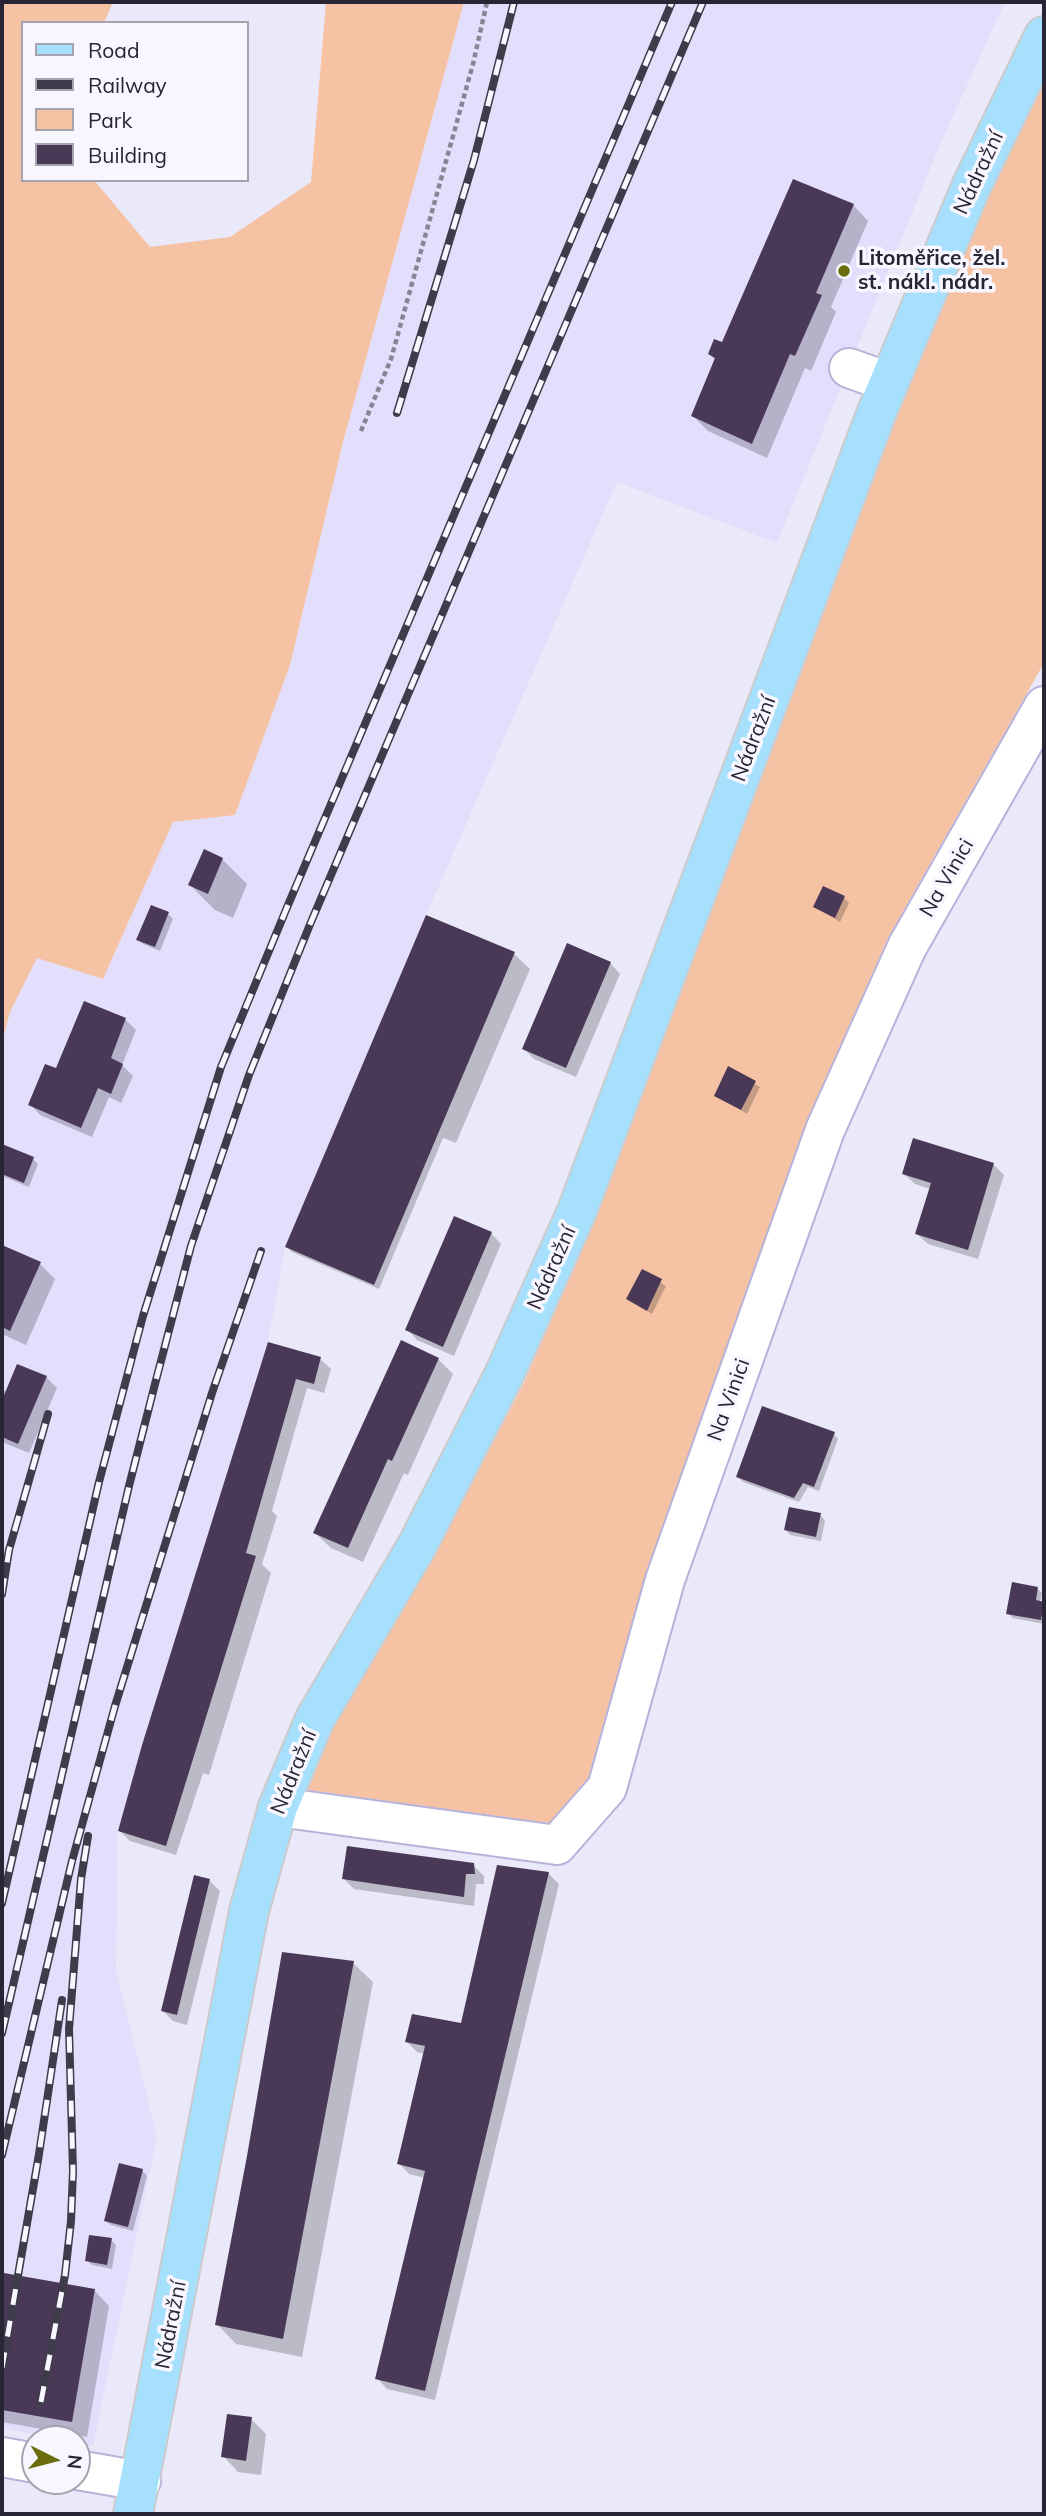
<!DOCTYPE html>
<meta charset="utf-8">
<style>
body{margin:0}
#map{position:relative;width:1046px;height:2516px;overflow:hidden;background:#eae9f9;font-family:Mulish,sans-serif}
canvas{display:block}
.frame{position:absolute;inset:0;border:4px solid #282534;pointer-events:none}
.legend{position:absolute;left:21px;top:21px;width:228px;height:161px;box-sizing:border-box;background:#f8f7ff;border:2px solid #a5a3ae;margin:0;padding:9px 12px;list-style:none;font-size:21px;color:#282534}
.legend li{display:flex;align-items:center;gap:14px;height:35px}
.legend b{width:35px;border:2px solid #a5a3ae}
.north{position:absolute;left:21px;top:2425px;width:70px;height:70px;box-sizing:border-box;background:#f8f7ff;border:2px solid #a5a3ae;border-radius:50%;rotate:96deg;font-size:19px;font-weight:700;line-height:28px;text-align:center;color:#282534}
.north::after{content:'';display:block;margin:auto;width:24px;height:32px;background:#6a6c0d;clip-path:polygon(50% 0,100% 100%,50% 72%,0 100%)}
</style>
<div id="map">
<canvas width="1046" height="2516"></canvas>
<div class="frame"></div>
<ul class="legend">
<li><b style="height:9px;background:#a6e0fd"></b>Road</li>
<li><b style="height:9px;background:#3e3b4a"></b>Railway</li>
<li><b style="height:19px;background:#f6c2a4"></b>Park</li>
<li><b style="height:19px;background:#4a3956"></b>Building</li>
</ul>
<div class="north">N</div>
</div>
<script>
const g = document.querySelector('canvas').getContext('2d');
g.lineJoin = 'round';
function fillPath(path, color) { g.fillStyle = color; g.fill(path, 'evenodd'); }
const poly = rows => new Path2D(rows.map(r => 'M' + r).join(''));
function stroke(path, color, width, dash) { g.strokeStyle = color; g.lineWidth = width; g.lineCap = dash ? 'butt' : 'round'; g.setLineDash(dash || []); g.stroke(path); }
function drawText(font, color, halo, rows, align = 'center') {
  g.font = font + ' Mulish,sans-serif'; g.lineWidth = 7; g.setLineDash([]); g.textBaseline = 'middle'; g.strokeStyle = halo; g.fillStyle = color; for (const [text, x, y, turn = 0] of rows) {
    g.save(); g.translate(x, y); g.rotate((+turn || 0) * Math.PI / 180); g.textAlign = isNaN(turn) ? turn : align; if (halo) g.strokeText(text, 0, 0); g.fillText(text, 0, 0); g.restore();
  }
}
fillPath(poly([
 [464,2,1005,2,942,140,777,543,617,482,426,915,285,1247,268,1342,142,1745,118,1831,116,1970,157,2137,93,2446,77,2443,77,2439,57,2439,2,2428,2,1043,10,1012,37,958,103,979,173,822,235,815,290,665,343,442]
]), '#e2defb');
fillPath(poly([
 [2,2,113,2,104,23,23,23,23,180,94,180,150,247,230,237,311,182,326,2,464,2,343,442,290,665,235,815,173,822,103,979,37,958,10,1012,2,1043],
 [1044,84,1044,663,888,938,806,1122,646,1573,588,1778,549,1823,308,1790,333,1728,436,1553,523,1385,596,1219,897,417,990,195]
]), '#f6c2a4');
fillPath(poly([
 [853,205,868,221,831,307,836,312,811,371,805,368,767,458,708,431,693,416,716,361,710,354,723,345],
 [222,859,247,884,233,918,215,910,190,885],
 [844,898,849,903,840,922,815,907],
 [168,914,173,919,160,951,143,944,138,939],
 [427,917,514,954,530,969,456,1143,443,1138,379,1289,292,1252,287,1247],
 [610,963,620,974,576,1077,534,1059,524,1049],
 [125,1019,136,1030,122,1065,133,1076,121,1103,109,1097,92,1137,40,1115,30,1104,57,1070],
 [729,1069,760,1087,747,1114,716,1095],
 [2,1146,33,1159,38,1164,29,1187,2,1176],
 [994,1165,1004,1175,978,1259,928,1244,917,1234,930,1189,915,1184,904,1174],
 [491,1233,501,1244,454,1356,417,1340,407,1329],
 [2,1247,40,1264,55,1279,26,1345,2,1334],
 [642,1271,666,1286,652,1314,628,1299],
 [269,1344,320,1359,331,1369,324,1393,307,1388,272,1511,277,1516,262,1564,271,1573,209,1775,203,1773,176,1855,130,1841,120,1831],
 [438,1359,453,1374,408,1475,404,1473,363,1562,331,1548,315,1533],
 [46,1377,57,1388,29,1453,2,1442,2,1388,7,1393],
 [834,1434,838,1439,819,1491,808,1487,799,1502,743,1482,738,1477],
 [820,1515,825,1520,821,1541,790,1535,786,1530],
 [1037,1588,1042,1593,1040,1603,1044,1604,1044,1624,1013,1618,1008,1613],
 [473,1865,484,1876,484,1884,476,1884,474,1906,354,1889,344,1879],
 [548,1873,559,1884,435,2400,387,2389,377,2378,425,2178,409,2174,399,2163,425,2054,417,2052,407,2042,462,2025],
 [195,1878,210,1881,220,1891,187,2025,173,2021,163,2011],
 [353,1963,373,1982,302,2357,236,2344,217,2324],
 [120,2165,143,2171,147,2176,133,2231,111,2225,106,2221],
 [111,2240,116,2245,112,2269,92,2265,87,2260],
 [6,2275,94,2290,109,2306,87,2437,2,2422,2,2298],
 [251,2419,266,2434,261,2475,238,2472,223,2456]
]), '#0003');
fillPath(poly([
 [793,179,854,204,816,293,822,295,795,356,790,354,752,444,691,416,715,358,708,354,714,339,722,342],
 [204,849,223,858,208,894,188,885],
 [823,886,845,896,835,918,813,907],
 [151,905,169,912,155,947,136,940],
 [426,915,515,952,374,1285,285,1247],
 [567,943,611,962,566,1068,522,1049],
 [84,1001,126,1018,111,1058,123,1064,111,1094,98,1088,81,1128,28,1105,45,1064,56,1068],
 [728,1066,756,1081,741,1110,714,1096],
 [913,1138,994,1163,968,1250,915,1234,931,1183,902,1174],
 [2,1144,34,1157,24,1183,2,1174],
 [454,1216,492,1232,443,1347,405,1330],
 [2,1245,41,1262,10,1331,2,1327],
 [642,1269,662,1279,647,1311,626,1299],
 [401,1340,439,1358,392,1461,388,1459,348,1548,313,1533],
 [268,1342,321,1357,314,1384,296,1379,246,1553,256,1556,166,1846,118,1831,142,1745],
 [17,1364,47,1376,18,1444,2,1437,2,1400],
 [762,1406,835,1432,814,1487,803,1483,794,1498,736,1477],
 [789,1507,821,1513,816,1537,784,1530],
 [1012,1582,1038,1587,1036,1600,1044,1602,1041,1620,1006,1614],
 [347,1846,474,1863,475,1874,466,1874,464,1897,342,1879],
 [497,1865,549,1872,425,2391,375,2379,425,2171,397,2164,425,2046,405,2042,412,2014,461,2023],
 [194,1875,210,1879,177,2015,161,2011],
 [282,1952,354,1961,283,2339,215,2325,247,2156],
 [119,2163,143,2169,128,2227,104,2221],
 [89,2235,112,2238,107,2265,85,2261],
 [4,2273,95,2289,72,2422,2,2410,2,2288],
 [227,2414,252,2417,246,2461,221,2457]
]), '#4a3956');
const minor = poly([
 [849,368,888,382],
 [278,1807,557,1845,607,1788,665,1580,825,1130,907,947,1044,706],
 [2,2457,35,2463],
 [77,2470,141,2481]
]);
const major = poly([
 [133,2514,249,1911,278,1807,315,1719,418,1544,504,1375,577,1211,878,409,971,187,1044,36]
]);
stroke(minor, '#b7b2d9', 42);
stroke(major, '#cbcbce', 42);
stroke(poly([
 [361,431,391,359,473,64,487,2]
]), '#878594', 4.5, [5, 3.5]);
stroke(minor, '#fff', 38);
stroke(major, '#a6e0fd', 38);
const rail = poly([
 [397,413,474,160,514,2],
 [2,1594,9,1550,48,1414],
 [2,1903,99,1482,143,1316,221,1067,288,905,672,2],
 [2,2033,129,1486,155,1384,191,1246,249,1075,311,922,703,2],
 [2,2155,72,1861,115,1706,212,1393,261,1251],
 [2,2368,39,2154,62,2000],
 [41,2402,65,2275,71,2221,73,2171,69,2029,81,1879,88,1836]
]);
stroke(rail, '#3e3b4a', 8);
stroke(rail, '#f8f7ff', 5, [16]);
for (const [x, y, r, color] of [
 [844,271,7,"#6a6c0d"]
]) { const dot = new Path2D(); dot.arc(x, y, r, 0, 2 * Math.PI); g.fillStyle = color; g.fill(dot); stroke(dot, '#f8f7ff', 2.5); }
drawText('21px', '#282534', '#f8f7ff', [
 ["Nádražní",979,173,-65],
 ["Nádražní",754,739,-69],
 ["Na Vinici",947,878,-60],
 ["Nádražní",552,1268,-66],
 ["Na Vinici",729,1400,-70],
 ["Nádražní",294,1772,-68],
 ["Nádražní",171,2325,-79]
]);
drawText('bold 21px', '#282534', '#f8f7ff', [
 ["Litoměřice, žel.",858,259],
 ["st. nákl. nádr.",858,283]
], 'left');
</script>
